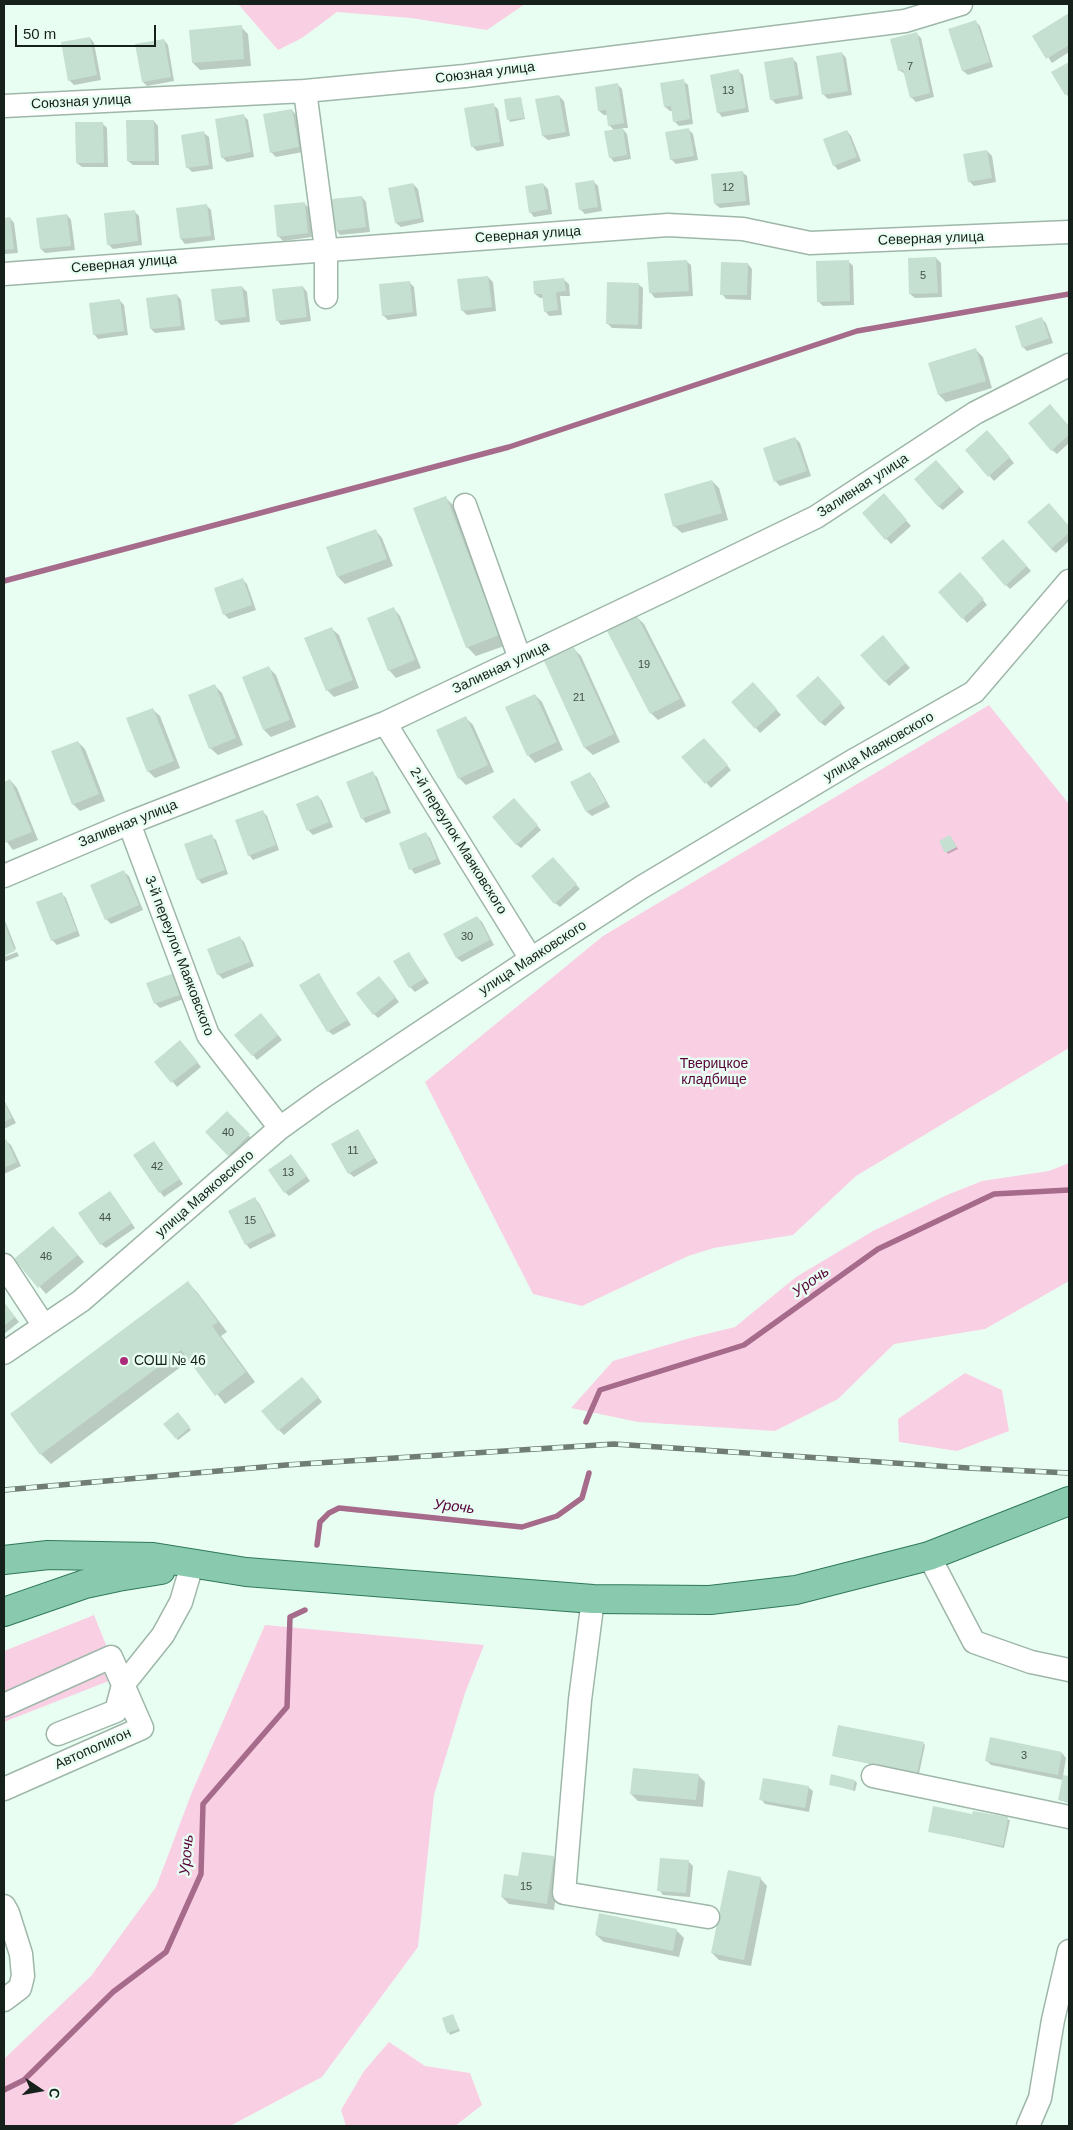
<!DOCTYPE html>
<meta charset="utf-8">
<style>
body{margin:0}
#map{position:relative;width:1073px;height:2130px;overflow:hidden;background:#e9fef2;font-family:Helvetica,sans-serif}
canvas{display:block}
.frame{position:absolute;inset:0;border:5px solid #17211b;pointer-events:none}
.north{position:absolute;left:15px;top:2065px;width:50px;height:50px;-webkit-text-stroke:4px #e9fef2;paint-order:stroke;rotate:102deg;font-size:14px;font-weight:700;line-height:20px;text-align:center;color:#17211b}
.north::after{content:'';display:block;margin:auto;width:18px;height:22px;background:#17211b;clip-path:polygon(50% 0,100% 100%,50% 72%,0 100%)}
.scale{position:absolute;left:15px;top:25px;width:141px;height:22px;box-sizing:border-box;border:2px solid #17211b;border-top:0;padding-left:6px;font-size:15px;line-height:18px;white-space:nowrap;color:#17211b;-webkit-text-stroke:4px #e9fef2;paint-order:stroke}
</style>
<div id="map">
<canvas width="1073" height="2130"></canvas>
<div class="frame"></div>
<div class="north">С</div>
<div class="scale">50 m</div>
</div>
<script>
const g = document.querySelector('canvas').getContext('2d');
g.lineJoin = 'round';
function fillPath(path, color) { g.fillStyle = color; g.fill(path, 'evenodd'); }
const poly = rows => new Path2D(rows.map(r => 'M' + r).join(''));
function stroke(path, color, width, dash) { g.strokeStyle = color; g.lineWidth = width; g.lineCap = dash ? 'butt' : 'round'; g.setLineDash(dash || []); g.stroke(path); }
function drawText(font, color, halo, rows, align = 'center') {
  g.font = font + ' Helvetica,sans-serif'; g.lineWidth = 5; g.setLineDash([]); g.textBaseline = 'middle'; g.strokeStyle = halo; g.fillStyle = color; for (const [text, x, y, turn = 0] of rows) {
    g.save(); g.translate(x, y); g.rotate((+turn || 0) * Math.PI / 180); g.textAlign = isNaN(turn) ? turn : align; if (halo) g.strokeText(text, 0, 0); g.fillText(text, 0, 0); g.restore();
  }
}
fillPath(poly([
 [238,4,525,4,487,30,411,18,337,12,302,38,278,50],
 [989,705,1069,804,1069,1048,856,1176,793,1235,714,1248,688,1256,582,1306,533,1294,425,1082,603,936],
 [1069,1163,1069,1281,985,1329,894,1344,838,1399,775,1431,638,1422,571,1408,613,1361,690,1338,735,1327,796,1277,873,1231,947,1195,982,1181,1049,1171],
 [965,1373,1002,1390,1009,1431,957,1451,899,1442,898,1419],
 [94,1615,119,1677,4,1722,4,1651],
 [265,1625,484,1645,465,1693,434,1795,418,1947,322,2077,230,2126,4,2126,4,2059,91,1976,156,1887,192,1792],
 [389,2042,425,2066,470,2073,482,2105,455,2126,346,2126,341,2110,364,2071]
]), '#f9cfe4');
fillPath(poly([
 [1069,15,1069,52,1052,63,1034,36],
 [975,21,980,26,993,67,968,75,963,71,950,30],
 [241,27,248,34,251,66,200,70,193,63],
 [916,33,921,38,934,97,916,102,911,97,905,74,899,70],
 [90,38,94,43,101,80,74,85,69,80],
 [164,40,168,45,174,81,147,86,143,82],
 [842,53,846,58,852,95,828,99,824,95,818,57],
 [792,58,797,63,803,99,776,104,772,100,765,63],
 [1069,63,1069,98,1053,73],
 [738,71,743,75,749,112,722,117,718,112],
 [683,81,688,85,693,124,679,126,674,121,673,111,670,111,665,107],
 [618,85,622,89,628,128,622,128,627,134,631,159,614,162,610,157,615,131,609,125,607,115,604,115,599,111],
 [559,96,564,101,570,136,548,140,543,136],
 [521,98,525,119,510,122,509,120],
 [493,105,498,109,504,146,477,151,472,146],
 [292,110,296,115,303,152,276,157,271,152],
 [243,115,248,120,254,157,227,162,222,157],
 [154,121,158,126,159,165,133,165,128,161],
 [102,123,107,128,108,167,82,167,77,163],
 [689,130,693,134,698,160,676,164,671,159],
 [847,131,851,136,861,161,838,170,834,165],
 [204,133,209,137,213,169,192,172,187,167],
 [987,151,992,156,996,182,974,186,969,181],
 [742,172,747,176,750,205,720,208,715,204],
 [593,181,598,186,602,211,585,214,580,209],
 [413,184,418,189,424,222,401,227,396,223,389,189],
 [543,184,548,189,552,214,534,217,530,212],
 [362,197,366,202,370,232,340,235,336,230],
 [304,203,309,208,312,237,283,241,278,236],
 [207,206,211,210,215,240,185,244,181,239],
 [134,211,139,216,142,245,113,249,108,244],
 [67,215,71,220,75,250,45,253,41,249],
 [10,218,14,223,18,253,4,254,4,219],
 [936,258,941,263,942,297,915,298,910,294],
 [686,261,691,265,693,296,655,298,651,293,649,263],
 [848,261,853,266,854,305,823,306,818,301],
 [748,264,752,269,751,300,726,299,722,294],
 [488,277,493,282,496,311,467,315,462,310],
 [564,280,569,284,570,296,560,296,562,315,549,316,545,311,544,298,540,298,535,294],
 [409,282,414,287,417,316,388,320,383,315],
 [638,284,643,288,642,329,612,328,608,324],
 [242,287,247,292,250,322,221,325,216,320],
 [303,287,307,292,311,321,281,325,277,320],
 [177,295,181,300,185,330,155,333,151,329],
 [120,301,124,305,128,335,98,339,94,334],
 [1042,319,1046,323,1053,343,1027,351,1023,347],
 [976,350,983,357,992,388,946,402,939,395],
 [1054,410,1069,427,1069,443,1057,454,1052,450],
 [992,436,1014,463,994,481,966,450],
 [795,438,800,443,811,476,780,486,776,482,764,449],
 [941,466,964,492,943,510,938,506],
 [712,481,719,488,728,520,682,533,674,526],
 [445,497,455,507,507,645,476,656,467,647],
 [888,500,911,526,891,544,863,513],
 [1054,509,1069,527,1069,541,1056,553,1051,549],
 [375,530,382,538,393,566,345,584,338,577],
 [1008,545,1031,571,1010,589,1006,585],
 [965,578,987,605,967,623,963,618],
 [243,580,247,584,256,610,229,619,224,614],
 [393,608,400,616,421,668,396,678,389,670],
 [637,617,644,624,686,706,658,720,651,713],
 [331,628,339,635,359,688,334,697,327,690],
 [887,642,910,668,889,686,862,655],
 [574,649,581,656,620,742,593,755,585,748,546,661],
 [269,668,276,675,296,727,271,737,264,730,243,678],
 [823,682,845,708,825,726,820,722],
 [215,686,222,693,243,745,218,755,210,748],
 [758,688,781,715,760,733,756,728],
 [535,695,542,702,563,750,535,763,528,755],
 [152,709,160,716,180,768,155,778,148,771],
 [466,718,473,725,494,772,466,785,459,778],
 [78,742,85,749,105,801,80,811,73,804],
 [708,744,731,770,711,788,683,757],
 [372,773,377,777,391,813,366,823,362,818],
 [589,773,594,778,610,807,592,816,587,812,571,783],
 [10,780,17,788,38,840,13,850,4,838,4,783],
 [318,796,322,801,333,827,313,835,309,831,298,805],
 [518,804,541,830,521,848,516,844],
 [263,812,267,816,279,850,253,860,249,855],
 [426,834,430,838,441,864,415,874,411,869],
 [211,836,216,840,228,874,202,884,198,879],
 [951,838,958,849,948,854,940,842],
 [557,863,580,889,560,907,555,903],
 [124,872,129,876,143,910,111,924,106,919],
 [62,894,66,898,80,936,57,945,52,940],
 [477,917,482,922,494,945,462,962,457,958,445,934],
 [4,918,16,949,4,954],
 [240,938,244,942,254,966,223,979,218,974],
 [17,952,19,956,4,962,4,957],
 [409,954,429,983,415,992,410,987],
 [174,974,186,998,160,1008,155,1003],
 [319,975,351,1025,333,1035,328,1031],
 [379,977,399,1002,378,1018,374,1014],
 [266,1020,282,1040,257,1060,253,1055],
 [185,1047,201,1067,177,1087,156,1062],
 [4,1100,16,1123,4,1129],
 [227,1113,253,1140,234,1159,207,1132],
 [358,1130,378,1163,354,1177,349,1173],
 [6,1141,11,1145,21,1166,4,1174,4,1142],
 [154,1143,183,1184,164,1197,160,1192],
 [295,1160,310,1181,289,1196,285,1192],
 [114,1197,135,1228,106,1248,101,1244],
 [255,1199,259,1203,276,1236,250,1249,246,1244],
 [60,1234,84,1262,46,1294,16,1259],
 [188,1283,197,1292,227,1332,221,1336,255,1382,225,1404,190,1360,51,1464,41,1454,12,1415],
 [4,1303,19,1322,4,1334],
 [307,1383,322,1402,284,1435,279,1430],
 [178,1414,191,1430,178,1440,165,1424],
 [991,1739,1062,1753,1066,1758,1063,1776,1069,1778,1069,1803,1059,1800,1063,1780,991,1765,987,1761],
 [923,1743,925,1745,919,1774,833,1756],
 [698,1775,705,1782,703,1807,638,1801,631,1794],
 [855,1781,857,1783,855,1791,830,1784],
 [808,1787,813,1791,809,1812,765,1804,761,1799],
 [974,1812,1010,1820,1004,1848,929,1831,973,1815],
 [553,1857,560,1864,554,1910,509,1904,502,1897],
 [688,1861,693,1866,690,1897,663,1895,659,1890],
 [760,1878,767,1886,751,1966,719,1960,712,1953],
 [676,1930,684,1938,679,1957,604,1942,596,1935],
 [453,2015,460,2031,450,2035,443,2019]
]), '#0003');
stroke(poly([
 [4,581,509,447,857,331,1069,294],
 [586,1422,600,1390,744,1345,878,1249,994,1194,1069,1190],
 [317,1545,320,1522,329,1513,339,1508,522,1527,557,1516,582,1498,589,1473],
 [4,2090,24,2080,113,1992,166,1952,201,1874,203,1804,287,1707,290,1617,305,1610]
]), '#a66a8a', 5.5);
fillPath(poly([
 [1069,13,1069,45,1046,59,1032,36],
 [976,20,990,62,962,71,948,29],
 [242,25,244,59,192,63,189,30],
 [917,32,930,93,910,98,903,70,898,71,890,39],
 [90,37,97,75,68,81,61,42],
 [164,39,171,77,142,82,135,44],
 [842,52,848,91,822,95,816,56],
 [793,57,799,95,770,100,764,62],
 [1069,62,1069,93,1065,95,1051,72],
 [739,69,746,108,717,113,710,75],
 [684,79,690,119,673,122,671,106,664,107,660,83],
 [618,83,624,123,608,126,606,110,598,111,595,87],
 [559,95,566,132,542,136,535,99],
 [521,97,524,118,507,120,504,99],
 [494,103,500,142,471,147,464,108],
 [292,109,299,147,270,153,263,114],
 [244,114,251,152,221,158,215,119],
 [126,120,154,120,155,161,127,161],
 [75,122,103,122,104,163,76,163],
 [623,128,627,155,609,158,604,131],
 [689,128,694,156,670,160,665,132],
 [847,130,857,157,833,166,823,139],
 [204,131,209,165,186,168,181,135],
 [987,150,992,178,968,182,963,154],
 [743,171,746,201,714,204,711,174],
 [594,180,598,207,579,210,575,183],
 [413,183,421,218,395,223,388,188],
 [543,183,548,209,529,213,525,186],
 [362,196,366,227,334,231,331,199],
 [305,202,308,233,277,237,274,205],
 [207,204,211,236,180,239,176,208],
 [135,210,138,241,107,245,104,213],
 [67,214,71,246,40,249,36,218],
 [10,217,14,249,4,250,4,218],
 [936,257,938,293,909,294,908,258],
 [687,260,689,291,649,293,647,262],
 [849,260,850,301,817,302,816,261],
 [721,262,748,263,747,295,720,295],
 [488,276,492,307,461,311,457,279],
 [564,278,566,291,556,292,558,310,544,312,542,294,534,294,533,281],
 [410,281,413,312,382,316,379,284],
 [607,282,639,283,638,325,606,324],
 [242,286,246,317,215,321,211,289],
 [303,286,307,317,276,321,272,289],
 [177,294,181,326,150,329,146,298],
 [120,299,124,331,93,335,89,303],
 [1042,317,1049,338,1022,348,1015,326],
 [976,348,986,381,938,395,928,363],
 [1050,404,1069,426,1069,435,1051,451,1028,423],
 [987,430,1010,457,988,477,965,450],
 [795,437,807,471,774,482,763,448],
 [936,460,960,487,938,507,914,479],
 [712,480,722,513,673,527,664,494],
 [884,493,907,520,885,540,862,513],
 [446,496,499,635,466,648,413,508],
 [1049,503,1069,526,1069,533,1051,549,1027,522],
 [376,529,387,559,337,577,326,547],
 [1003,539,1027,566,1005,586,981,558],
 [960,572,984,599,962,619,938,592],
 [243,578,252,605,223,615,214,588],
 [394,607,415,660,388,671,367,618],
 [637,616,680,699,650,714,607,631],
 [332,627,353,680,326,691,304,638],
 [883,635,906,663,884,682,860,655],
 [574,647,614,734,584,748,544,661],
 [269,666,290,720,263,730,242,677],
 [818,676,842,703,820,723,796,696],
 [753,682,777,709,755,729,731,702],
 [215,684,236,738,209,749,188,695],
 [535,694,557,742,527,756,505,707],
 [153,708,174,761,147,772,126,718],
 [466,716,488,765,458,779,436,730],
 [704,738,728,765,705,784,681,757],
 [78,741,99,794,72,805,51,751],
 [373,771,387,809,361,819,346,782],
 [590,772,606,802,586,812,570,782],
 [10,779,32,832,4,843,4,782],
 [318,795,329,822,307,831,296,804],
 [514,798,538,825,516,845,492,817],
 [263,810,276,845,248,856,235,820],
 [426,832,437,859,409,870,399,843],
 [212,834,225,870,197,880,184,844],
 [950,835,957,847,945,853,939,841],
 [553,857,577,884,554,904,531,876],
 [124,870,139,905,105,920,90,885],
 [62,892,77,931,51,941,36,902],
 [477,916,490,940,456,958,443,934],
 [4,922,15,951,4,956],
 [240,936,250,962,217,975,207,949],
 [409,952,425,978,409,988,393,961],
 [174,973,182,994,154,1004,146,983],
 [319,973,347,1020,327,1032,299,985],
 [379,976,396,997,373,1015,356,993],
 [261,1013,278,1035,252,1056,234,1035],
 [180,1040,198,1062,171,1083,154,1062],
 [4,1101,12,1118,4,1122],
 [227,1111,250,1134,228,1156,205,1132],
 [358,1129,375,1158,348,1174,331,1144],
 [6,1139,17,1162,4,1168,4,1140],
 [154,1141,180,1179,159,1193,133,1155],
 [291,1154,307,1176,284,1193,268,1170],
 [110,1191,132,1223,100,1245,78,1213],
 [255,1197,272,1232,245,1245,228,1211],
 [53,1226,78,1255,38,1288,14,1259],
 [188,1281,218,1322,212,1326,246,1372,215,1396,181,1350,40,1455,10,1414],
 [4,1302,15,1317,4,1326],
 [302,1377,319,1397,278,1431,261,1411],
 [178,1412,190,1427,176,1439,163,1424],
 [838,1725,924,1742,917,1773,832,1756],
 [990,1737,1062,1752,1058,1775,985,1761],
 [633,1768,699,1774,696,1800,630,1794],
 [831,1774,855,1780,853,1790,829,1785],
 [1063,1775,1069,1776,1069,1802,1058,1800],
 [763,1778,809,1786,805,1808,759,1800],
 [933,1806,972,1814,973,1811,1008,1817,1003,1846,928,1832],
 [522,1852,554,1856,547,1904,501,1897,504,1874,518,1876],
 [660,1858,689,1860,686,1893,657,1891],
 [728,1870,761,1877,744,1960,711,1953],
 [599,1913,677,1929,673,1951,595,1935],
 [453,2014,459,2029,447,2033,442,2018]
]), '#c5dfd1');
const minor = poly([
 [305,91,326,249,326,297],
 [4,106,305,91,465,76,905,21,961,4],
 [4,274,668,225,743,229,810,243,1069,232],
 [465,505,520,659],
 [385,723,531,959],
 [129,823,208,1035,280,1128],
 [4,876,129,823,385,723,665,590,816,517,975,413,1069,365],
 [4,1265,44,1326],
 [4,1353,81,1301,280,1128,323,1097,531,959,642,887,856,759,974,692,1069,581],
 [929,1556,974,1642,1031,1662,1069,1670],
 [593,1599,580,1700,564,1893,708,1917],
 [4,1705,111,1657,142,1728,4,1789],
 [58,1734,116,1711,123,1685,163,1635,181,1602,192,1565],
 [873,1776,1069,1817],
 [4,1906,8,1913,21,1954,23,1976,20,1988,4,2000],
 [1028,2126,1040,2098,1053,2020,1069,1951]
]);
const major = poly([
 [4,1560,48,1555,153,1557,246,1572,593,1599,710,1600,796,1590,929,1556,1069,1501],
 [4,1612,85,1584,118,1577,161,1570]
]);
stroke(minor, '#9eb7a9', 25);
stroke(major, '#2e7857', 30);
stroke(minor, '#fff', 22);
stroke(major, '#89caae', 28);
const rail = poly([
 [4,1490,286,1465,614,1444,968,1468,1069,1473]
]);
stroke(rail, '#6f7d75', 5.5);
stroke(rail, '#e9fef2', 4, [11]);
for (const [x, y, r, color] of [
 [124,1361,5,"#ab2b7a"]
]) { const dot = new Path2D(); dot.arc(x, y, r, 0, 2 * Math.PI); g.fillStyle = color; g.fill(dot); stroke(dot, '#e9fef2', 2); }
drawText('11px', '#425048', null, [
 ["7",910,67],
 ["13",728,91],
 ["12",728,188],
 ["5",923,276],
 ["19",644,665],
 ["21",579,698],
 ["30",467,937],
 ["40",228,1133],
 ["11",353,1151],
 ["42",157,1167],
 ["13",288,1173],
 ["44",105,1218],
 ["15",250,1221],
 ["46",46,1257],
 ["3",1024,1756],
 ["15",526,1887]
]);
drawText('14px', '#17211b', '#e9fef2', [
 ["Союзная улица",485,73,-7],
 ["Союзная улица",81,102,-3],
 ["Северная улица",528,235,-4],
 ["Северная улица",931,239,-2],
 ["Северная улица",124,264,-5],
 ["Заливная улица",863,486,-33],
 ["Заливная улица",501,668,-25],
 ["улица Маяковского",879,747,-30],
 ["Заливная улица",128,824,-22],
 ["2-й переулок Маяковского",458,841,58],
 ["3-й переулок Маяковского",179,956,69],
 ["улица Маяковского",533,958,-33],
 ["улица Маяковского",205,1194,-41],
 ["Автополигон",93,1749,-24]
]);
drawText('14px', '#58043b', '#e9fef2', [
 ["Тверицкое",714,1064],
 ["кладбище",714,1080]
]);
drawText('14px', '#17211b', '#e9fef2', [
 ["СОШ № 46",134,1361]
], 'left');
drawText('italic 15px', '#59053c', '#e9fef2', [
 ["Урочь",811,1282,-36],
 ["Урочь",454,1507,6],
 ["Урочь",187,1855,-85]
]);
</script>
